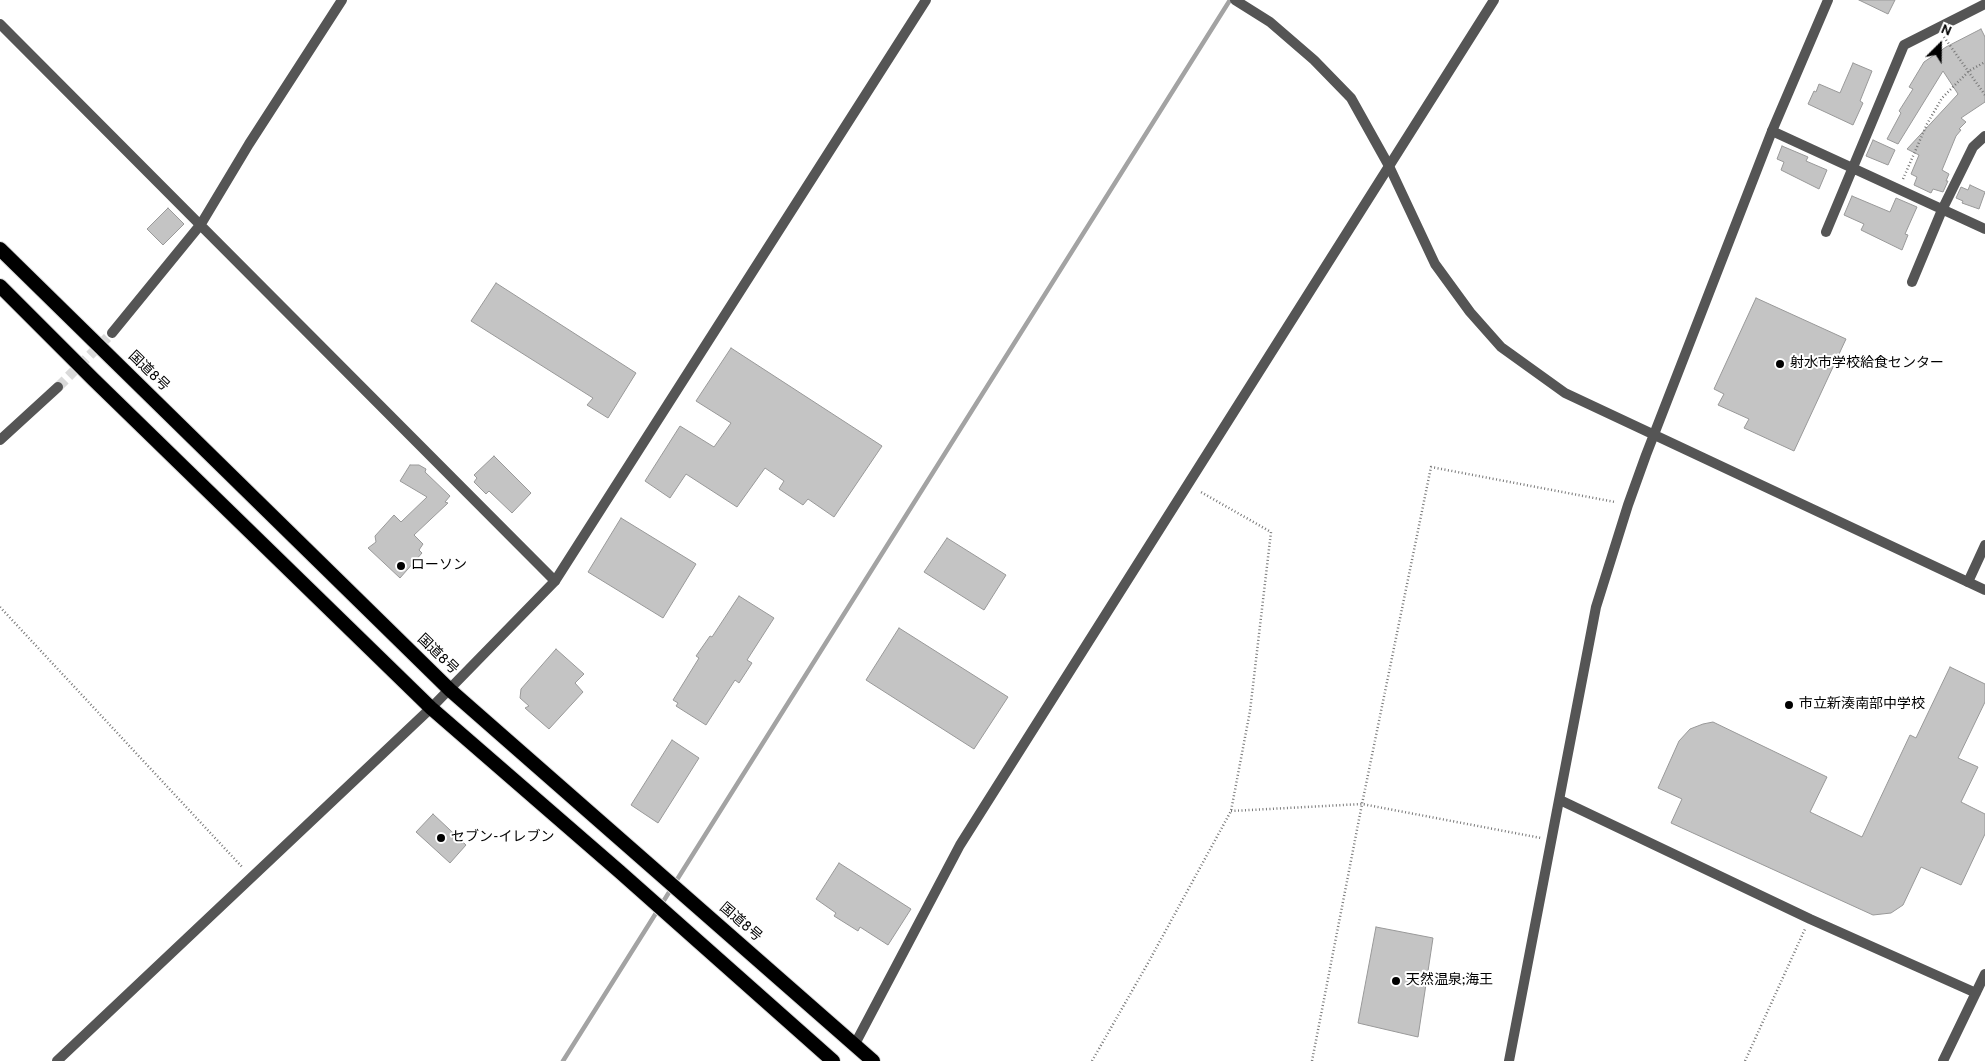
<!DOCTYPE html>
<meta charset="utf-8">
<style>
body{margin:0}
#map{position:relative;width:1985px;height:1061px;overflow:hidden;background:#fff;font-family:Overpass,sans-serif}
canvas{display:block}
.north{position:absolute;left:1915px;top:20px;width:50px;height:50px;-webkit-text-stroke:4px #fff;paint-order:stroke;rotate:23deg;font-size:14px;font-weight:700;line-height:20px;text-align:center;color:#000}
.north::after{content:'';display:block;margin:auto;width:18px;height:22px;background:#000;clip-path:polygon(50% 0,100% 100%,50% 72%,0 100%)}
</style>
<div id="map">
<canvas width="1985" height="1061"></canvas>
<div class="north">N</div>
</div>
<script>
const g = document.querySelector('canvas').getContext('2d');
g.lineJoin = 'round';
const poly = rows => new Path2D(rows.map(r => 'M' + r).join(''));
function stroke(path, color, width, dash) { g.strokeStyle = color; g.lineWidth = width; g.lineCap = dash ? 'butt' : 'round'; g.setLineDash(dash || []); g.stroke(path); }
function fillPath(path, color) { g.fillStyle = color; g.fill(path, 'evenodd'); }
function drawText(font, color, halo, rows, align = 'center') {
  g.font = font + ' Overpass,"Noto Sans JP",sans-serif'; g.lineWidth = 4; g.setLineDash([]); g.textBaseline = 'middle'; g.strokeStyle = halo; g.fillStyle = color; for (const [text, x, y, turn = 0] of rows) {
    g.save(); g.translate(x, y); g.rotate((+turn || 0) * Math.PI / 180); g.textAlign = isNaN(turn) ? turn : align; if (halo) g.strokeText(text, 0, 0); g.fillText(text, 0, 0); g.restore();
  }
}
stroke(poly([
 [563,1061,1230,0]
]), '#a3a3a3', 4.5);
const building = poly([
 [1859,0,1895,0,1888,14,1859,0],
 [1981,29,1985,37,1985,102,1961,118,1966,122,1959,129,1961,130,1956,136,1942,170,1949,174,1946,181,1948,181,1943,192,1933,189,1931,193,1914,185,1917,177,1911,174,1919,155,1907,149,1958,94,1943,71,1898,144,1887,139,1901,113,1899,111,1913,89,1909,87,1924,62,1946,47,1981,29],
 [1853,63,1872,71,1860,101,1863,103,1853,125,1808,104,1814,91,1816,92,1819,84,1840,93,1853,63],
 [1873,140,1895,150,1888,165,1866,156,1873,140],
 [1782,146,1808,157,1806,161,1827,170,1819,189,1781,170,1784,162,1777,159,1782,146],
 [1970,185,1985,192,1979,209,1962,203,1963,201,1956,198,1961,187,1968,190,1970,185],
 [1852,196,1890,212,1896,198,1917,207,1905,234,1908,235,1902,250,1861,230,1864,224,1844,215,1852,196],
 [168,208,184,224,163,245,147,229,168,208],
 [496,283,636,373,608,418,587,405,593,398,471,321,496,283],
 [1756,298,1846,339,1794,451,1744,428,1749,419,1718,405,1724,394,1714,389,1756,298],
 [731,348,882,446,834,517,808,499,803,505,779,489,784,481,765,468,737,507,686,474,670,498,645,481,680,426,714,447,731,423,696,401,731,348],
 [494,456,531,493,512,513,489,491,486,494,474,482,477,478,474,475,494,456],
 [410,465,419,465,426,469,425,472,450,496,445,502,448,503,414,535,423,544,419,550,422,553,400,578,368,548,376,542,375,536,394,515,401,522,427,497,400,481,410,465],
 [621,518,696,564,663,618,588,572,621,518],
 [947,538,1006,575,984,610,924,572,947,538],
 [739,596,774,618,747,660,752,663,739,683,735,680,706,725,676,706,678,703,673,700,699,658,696,656,710,636,712,637,739,596],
 [899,628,1008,697,974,749,866,680,899,628],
 [556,649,584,674,575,683,583,692,549,729,525,708,529,706,520,698,521,689,556,649],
 [1950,667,1985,684,1985,702,1958,758,1978,767,1961,802,1985,814,1985,834,1961,885,1921,867,1903,905,1891,913,1873,915,1671,823,1682,799,1658,788,1679,741,1690,729,1703,724,1713,722,1827,777,1810,812,1862,837,1910,735,1916,738,1950,667],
 [672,740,699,758,658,823,631,805,672,740],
 [433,814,466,845,450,863,416,832,433,814],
 [839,863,911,909,888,945,860,927,858,931,834,916,836,913,816,899,839,863],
 [1376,927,1433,938,1418,1037,1358,1023,1376,927]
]);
fillPath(building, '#c4c4c4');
stroke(building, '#999', 1);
stroke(poly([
 [58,387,112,333]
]), '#d9d9d9', 10, [10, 5]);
const trunk = poly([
 [0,249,450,690,873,1061],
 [0,286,93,379,431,708,620,872,833,1061]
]);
stroke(trunk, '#dbdbdb', 16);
stroke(poly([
 [1944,37,1985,95],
 [1903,179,1927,124,1942,98,1969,71,1985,62],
 [0,607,243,868],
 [1231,811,1362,804,1541,838],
 [1092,1061,1148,963,1231,811,1250,711,1271,532,1199,491],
 [1312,1061,1362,804,1431,467,1615,502],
 [1745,1061,1805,929]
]), '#777', 2.5, [1, 2.5]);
stroke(poly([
 [0,24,555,581],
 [1772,131,1985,229],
 [1826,232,1904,45,1985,4],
 [1912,282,1942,210,1973,147,1985,136],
 [112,333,201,224,249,144,342,0],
 [0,440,58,387],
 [1968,582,1985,545],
 [1560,800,1810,919,1976,993],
 [855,1044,960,845,1494,0],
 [1943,1061,1985,974]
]), '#555', 10);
stroke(poly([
 [1235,0,1270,22,1314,60,1351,98,1389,166,1435,264,1470,312,1501,347,1565,393,1985,590],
 [57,1061,431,708,555,581,926,0],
 [1509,1061,1596,607,1628,505,1646,455,1772,131,1828,0]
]), '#555', 10);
stroke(trunk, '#000', 14);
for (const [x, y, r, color] of [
 [1780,364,5,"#000"],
 [401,566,5,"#000"],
 [1789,705,5,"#000"],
 [441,838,5,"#000"],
 [1396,981,5,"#000"]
]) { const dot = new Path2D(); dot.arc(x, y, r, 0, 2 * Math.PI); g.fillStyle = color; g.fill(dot); stroke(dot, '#fff', 2); }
drawText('14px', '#000', '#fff', [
 ["射水市学校給食センター",1790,364],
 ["ローソン",411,566],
 ["市立新湊南部中学校",1799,705],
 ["セブン-イレブン",451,838],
 ["天然温泉;海王",1406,981]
], 'left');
drawText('14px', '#000', '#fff', [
 ["国道8号",148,372,44],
 ["国道8号",437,655,44],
 ["国道8号",740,923,41]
]);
</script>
